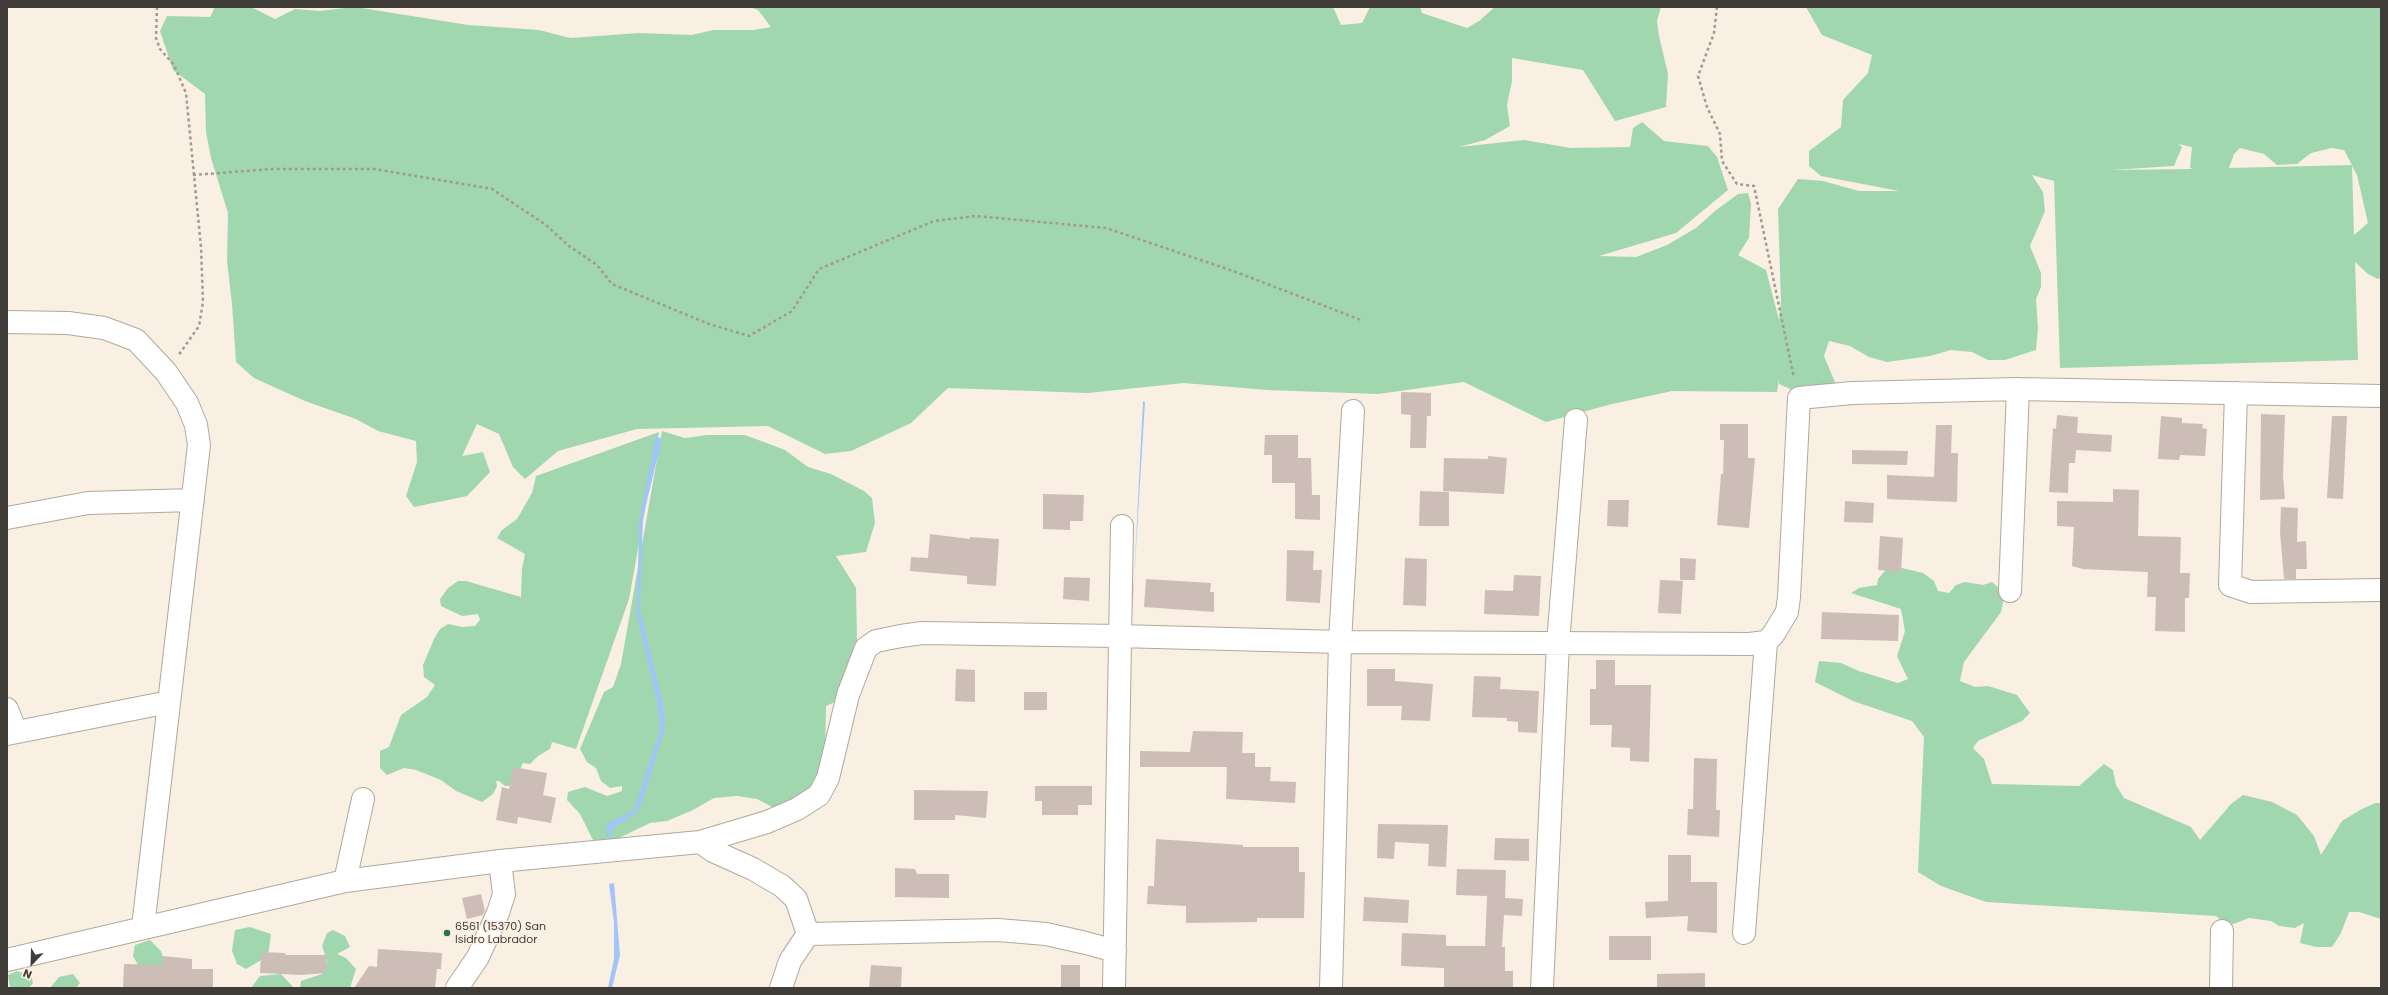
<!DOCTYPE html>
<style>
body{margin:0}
#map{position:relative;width:2388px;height:995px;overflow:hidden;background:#f9efe3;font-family:Poppins,sans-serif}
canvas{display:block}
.frame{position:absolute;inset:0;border:8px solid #403c37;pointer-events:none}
.north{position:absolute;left:12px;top:943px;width:40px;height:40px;-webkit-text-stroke:3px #f9efe3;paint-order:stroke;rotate:203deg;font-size:11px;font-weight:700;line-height:16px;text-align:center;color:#403c37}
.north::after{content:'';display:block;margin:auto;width:14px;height:18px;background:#403c37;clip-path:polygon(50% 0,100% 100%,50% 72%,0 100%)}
</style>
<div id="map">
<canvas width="2388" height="995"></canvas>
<div class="frame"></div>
<div class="north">N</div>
</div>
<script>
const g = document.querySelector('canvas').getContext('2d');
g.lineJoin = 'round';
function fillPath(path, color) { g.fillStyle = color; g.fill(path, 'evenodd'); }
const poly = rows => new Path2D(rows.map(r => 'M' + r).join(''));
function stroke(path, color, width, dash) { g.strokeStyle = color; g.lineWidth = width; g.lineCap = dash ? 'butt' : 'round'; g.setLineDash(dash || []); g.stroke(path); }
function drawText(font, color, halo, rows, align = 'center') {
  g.font = font + ' Poppins,sans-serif'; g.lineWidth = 3; g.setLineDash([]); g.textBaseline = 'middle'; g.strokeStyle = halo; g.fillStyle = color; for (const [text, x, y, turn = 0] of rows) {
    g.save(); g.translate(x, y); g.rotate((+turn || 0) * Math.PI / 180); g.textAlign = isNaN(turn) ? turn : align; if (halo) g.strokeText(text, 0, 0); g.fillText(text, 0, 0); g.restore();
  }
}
fillPath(poly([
 [215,7,251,7,275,19,295,9,319,11,355,7,468,25,539,30,570,38,639,33,692,35,713,30,754,30,771,27,758,10,750,7,1333,7,1341,25,1362,23,1370,7,1420,7,1422,13,1467,28,1479,21,1495,7,1661,7,1657,21,1659,36,1668,74,1666,107,1615,121,1583,70,1512,58,1512,81,1507,105,1510,126,1485,140,1459,147,1524,140,1571,148,1630,147,1633,128,1642,122,1664,141,1708,146,1717,157,1728,190,1676,233,1599,256,1636,257,1667,245,1696,228,1715,211,1738,194,1748,193,1751,204,1749,238,1738,255,1766,270,1779,320,1781,302,1778,209,1798,179,1823,181,1859,191,1899,191,1821,176,1809,166,1809,151,1841,127,1843,100,1868,73,1872,55,1822,35,1806,7,2381,7,2381,278,2378,279,2368,274,2355,262,2358,360,2060,368,2054,181,2032,175,2043,192,2045,211,2030,246,2041,273,2041,287,2036,299,2038,328,2036,350,2005,360,1988,360,1972,352,1951,350,1930,356,1887,362,1869,357,1850,346,1829,341,1824,356,1837,387,1797,392,1779,384,1779,379,1777,392,1672,391,1612,404,1546,422,1464,382,1378,394,1267,390,1184,383,1088,393,948,388,911,423,851,451,825,454,768,426,637,429,558,451,525,479,513,467,499,434,477,424,462,456,483,452,490,472,467,496,414,507,406,496,417,462,416,441,378,431,356,419,305,401,254,378,236,362,232,304,227,261,228,213,211,158,206,132,205,94,173,70,160,31,167,16,210,17],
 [2178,144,2192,147,2190,167,2192,169,2111,170,2174,166,2182,147],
 [2240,148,2264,154,2277,165,2297,164,2311,153,2332,148,2344,150,2352,165,2229,168,2234,154],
 [2352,166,2357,175,2368,223,2354,235],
 [662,431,685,438,707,435,745,435,785,450,808,467,831,474,864,491,872,498,875,523,866,552,836,556,856,588,857,641,844,698,826,706,825,752,821,785,776,809,757,799,737,796,714,798,693,810,667,821,650,823,619,838,594,842,580,814,567,800,568,792,585,787,607,796,622,791,622,786,610,788,601,781,596,768,587,762,580,749,604,692,613,687,621,664],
 [659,432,629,599,576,749,552,742,550,749,538,756,530,764,523,763,512,786,505,786,499,781,496,781,497,786,493,794,482,802,456,791,441,780,416,770,404,768,387,775,380,768,380,751,389,747,401,715,427,697,435,685,424,677,423,665,434,639,440,629,448,624,462,627,475,626,480,620,478,614,462,616,441,606,440,599,448,588,458,581,466,581,521,597,522,568,525,554,497,538,502,530,517,519,532,493,536,476],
 [1898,567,1923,573,1934,581,1938,591,1949,593,1956,585,1965,582,1983,585,1992,582,2002,591,2004,598,2001,612,1964,662,1960,681,1975,687,1988,686,2017,695,2030,713,2022,721,1978,741,1973,748,1984,759,1992,784,2079,786,2104,764,2113,770,2116,785,2124,798,2191,827,2200,840,2231,804,2243,795,2272,802,2297,815,2314,836,2321,855,2342,821,2360,810,2375,803,2381,803,2381,919,2359,912,2349,912,2341,933,2332,947,2316,947,2300,943,2304,923,2295,928,2279,926,2271,921,2249,918,2228,926,2216,916,1986,902,1941,886,1918,872,1924,737,1912,721,1853,701,1815,682,1819,661,1841,663,1859,671,1898,683,1908,679,1897,656,1905,631,1901,609,1851,593,1859,588,1877,585,1878,579,1886,570],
 [250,927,271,934,268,956,246,969,237,964,232,951,235,930],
 [333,930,345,936,350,947,337,954,346,958,356,969,350,988,300,988,301,981,322,974,327,961,322,946,327,933],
 [150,940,161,951,166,966,138,965,133,956,135,945],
 [17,971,31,976,33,983,29,988,10,988,8,975],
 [73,974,80,983,76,988,50,988,59,977],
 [281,974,294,988,251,988,260,976]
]), '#a0d7af');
fillPath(poly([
 [1143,401,1145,402,1131,629,1129,616,1134,580],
 [656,436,662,439,643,517,640,610,663,704,665,728,641,805,636,813,613,828,610,838,607,836,607,824,634,810,660,730,658,706,637,615,639,522],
 [614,883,620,955,612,988,608,988,614,959,614,922,609,884]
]), '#a1c4fa');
fillPath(poly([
 [1401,392,1431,393,1431,416,1427,416,1426,448,1410,448,1411,415,1401,414],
 [2261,414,2285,415,2283,476,2285,499,2260,500],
 [2057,415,2078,417,2077,433,2112,435,2111,452,2076,450,2075,463,2069,463,2068,493,2049,492,2053,428,2056,429],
 [2161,416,2182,418,2182,423,2203,424,2202,428,2207,429,2205,456,2180,455,2179,460,2158,459],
 [2332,416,2347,416,2343,499,2327,498],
 [1720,424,1748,424,1748,458,1755,458,1749,528,1717,525,1721,474,1723,474,1724,440,1720,440],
 [1936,425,1952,425,1951,453,1958,453,1957,502,1887,499,1887,475,1934,477],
 [1265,435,1298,435,1298,458,1311,458,1312,495,1320,495,1320,520,1295,519,1295,483,1272,483,1272,455,1264,455],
 [1852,450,1908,451,1907,465,1852,464],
 [1488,456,1507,458,1504,494,1443,491,1444,458,1488,459],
 [2113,489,2139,490,2138,536,2181,537,2180,573,2190,573,2189,598,2185,598,2185,632,2155,631,2156,597,2147,597,2148,572,2083,569,2072,566,2074,527,2057,526,2057,501,2113,502],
 [1420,491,1449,492,1449,526,1419,526],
 [1043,494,1084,495,1083,521,1070,521,1070,530,1043,529],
 [1608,500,1629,500,1628,527,1607,526],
 [1845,501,1874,503,1873,523,1844,522],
 [2281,507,2298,508,2297,542,2306,541,2307,569,2296,569,2296,579,2284,579,2280,532],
 [930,534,970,539,970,537,999,539,996,586,967,584,967,576,910,571,911,557,928,558],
 [1880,536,1903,538,1901,572,1878,570],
 [1287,550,1314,551,1313,570,1322,570,1320,603,1286,601],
 [1405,558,1427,559,1426,606,1403,605],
 [1680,558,1696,559,1695,580,1680,580],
 [1514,575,1541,576,1539,616,1484,614,1485,590,1513,591],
 [1064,577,1090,578,1089,601,1063,599],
 [1146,579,1211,583,1210,592,1214,592,1214,612,1144,607],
 [1660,580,1683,581,1681,614,1658,613],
 [1822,612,1899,615,1898,641,1821,639],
 [1596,660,1615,660,1615,685,1651,685,1649,762,1630,761,1630,748,1611,747,1612,725,1590,725,1590,689,1596,689],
 [956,669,975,670,975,702,955,701],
 [1367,669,1395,669,1395,681,1433,684,1430,721,1401,720,1402,706,1367,706],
 [1474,676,1501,677,1500,689,1539,691,1537,733,1518,732,1518,722,1507,721,1507,718,1472,717],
 [1024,692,1047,692,1047,710,1024,710],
 [1193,731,1243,732,1242,753,1255,753,1255,767,1271,767,1270,781,1296,782,1295,803,1226,799,1227,767,1140,767,1140,751,1190,752],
 [1694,758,1717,759,1716,810,1720,810,1719,837,1687,835,1688,809,1693,809],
 [513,767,547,773,543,795,556,798,551,823,518,817,517,824,496,820,502,787,509,789],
 [1035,786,1092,786,1092,805,1078,805,1078,815,1042,815,1042,801,1035,801],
 [914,790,988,791,986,818,955,815,955,820,914,820],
 [1378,824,1448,825,1446,867,1428,866,1429,844,1395,842,1394,859,1377,858],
 [1495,838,1529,839,1529,861,1494,860],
 [1156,839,1243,845,1243,847,1299,847,1299,872,1305,872,1304,918,1257,918,1257,922,1186,923,1186,906,1147,904,1148,886,1154,886],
 [1668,855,1691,855,1691,882,1717,882,1717,933,1687,931,1688,916,1646,918,1645,902,1668,901],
 [895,868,915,869,917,874,949,874,949,898,895,897],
 [1457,869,1506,870,1505,898,1523,899,1522,916,1504,915,1502,947,1505,947,1505,971,1513,971,1513,988,1444,988,1444,968,1401,966,1402,933,1446,935,1446,946,1485,946,1487,896,1456,895],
 [481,894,485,911,483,915,467,919,462,898],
 [1364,897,1409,900,1408,923,1363,921],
 [1609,936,1651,936,1651,960,1609,960],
 [378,949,442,953,441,969,437,969,435,988,354,988,369,966,377,967],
 [261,952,285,953,286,955,327,955,325,973,302,975,260,973],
 [163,956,192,959,192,969,213,969,213,988,123,988,124,964,162,965],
 [871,965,902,967,901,988,869,988],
 [1061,965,1080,965,1080,988,1061,988],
 [1705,973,1705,988,1657,988,1657,974]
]), '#ccbeb7');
const minor = poly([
 [7,322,68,323,104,328,136,340,166,372,187,403,196,425,199,445,143,927],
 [2236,393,2230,585,2251,592,2381,590],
 [7,518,88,503,193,500],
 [2010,591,2018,389],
 [7,709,16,732],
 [7,734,169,702],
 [700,842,713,851,753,869,782,886,796,899,808,934,790,961,781,988],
 [345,881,363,799],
 [1744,933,1766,642],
 [808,934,998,930,1046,934,1086,943,1115,951],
 [7,960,345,881,500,861,700,842,767,822,797,809,819,795,828,778,848,695,866,648,876,641,901,636,922,633,1119,636,1340,642,1749,644,1766,642,1773,635,1787,612,1789,597,1799,398,1852,393,2018,389,2381,396],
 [457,988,478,957,498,913,504,894,500,861],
 [1114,988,1122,526],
 [1331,988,1340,642,1353,411],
 [1542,988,1558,643,1576,420],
 [2221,988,2222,931]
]);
stroke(minor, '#b1a89d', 24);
stroke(poly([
 [157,7,156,38,160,49,174,65,186,93,201,247,203,302,199,326,178,356],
 [1717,7,1714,33,1698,76,1707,107,1720,134,1722,161,1737,184,1754,186,1794,378],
 [193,175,272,169,374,169,492,189,546,225,569,246,597,265,612,284,709,324,749,336,792,311,819,269,934,221,976,216,1106,228,1236,272,1361,320]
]), '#a19a91', 2.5, [3, 3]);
stroke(minor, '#fff', 22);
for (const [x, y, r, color] of [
 [447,933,4,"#2c7441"]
]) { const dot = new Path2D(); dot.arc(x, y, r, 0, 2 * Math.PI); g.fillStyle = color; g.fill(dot); stroke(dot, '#f9efe3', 1.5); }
drawText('11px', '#403c37', '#f9efe3', [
 ["6561 (15370) San",455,927],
 ["Isidro Labrador",455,940]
], 'left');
</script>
